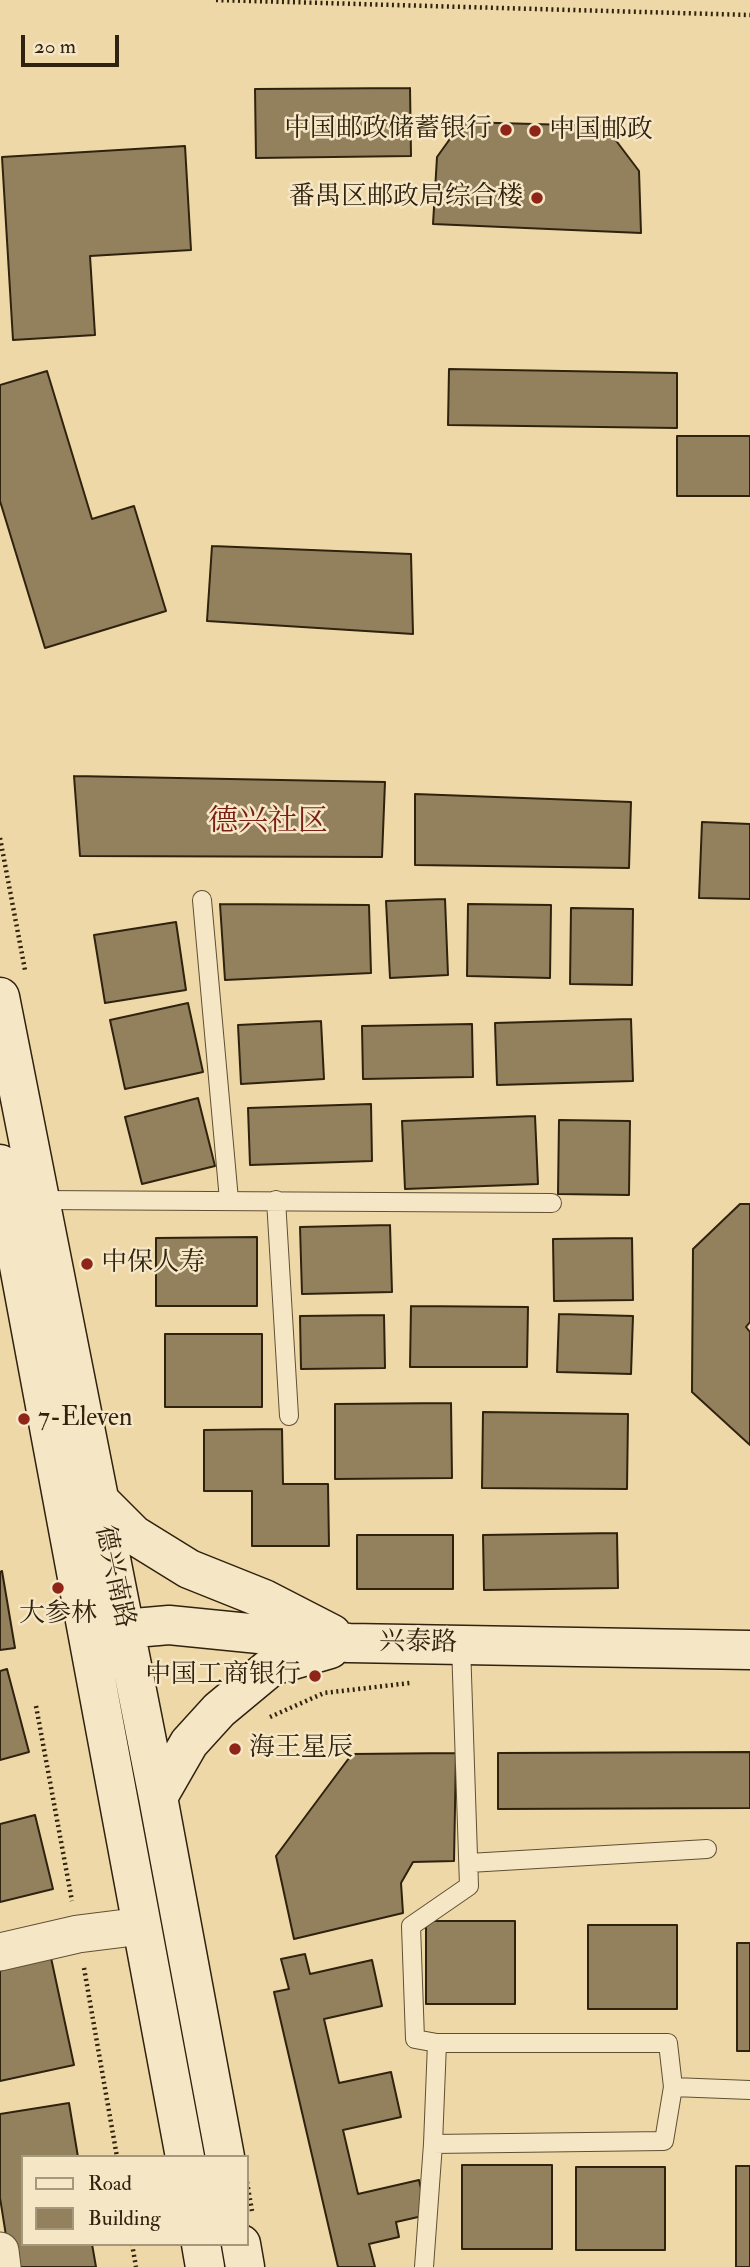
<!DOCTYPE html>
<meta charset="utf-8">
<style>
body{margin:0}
#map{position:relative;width:750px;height:2267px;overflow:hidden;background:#efd8a7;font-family:"IM FELL Double Pica",serif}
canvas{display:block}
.legend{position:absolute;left:21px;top:2155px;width:228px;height:91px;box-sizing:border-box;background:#f5e6c6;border:2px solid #a6987c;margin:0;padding:9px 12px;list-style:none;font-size:21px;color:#2f220e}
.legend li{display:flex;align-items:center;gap:14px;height:35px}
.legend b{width:35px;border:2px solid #a6987c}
.scale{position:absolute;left:21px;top:35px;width:98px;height:32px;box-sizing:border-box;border:4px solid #2f220e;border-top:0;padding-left:9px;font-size:21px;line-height:24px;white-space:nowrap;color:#2f220e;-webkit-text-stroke:5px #f5e6c6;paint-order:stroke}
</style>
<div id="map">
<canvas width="750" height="2267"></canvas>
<ul class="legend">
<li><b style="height:9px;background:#f5e6c6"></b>Road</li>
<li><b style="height:19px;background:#93815e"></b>Building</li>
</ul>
<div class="scale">20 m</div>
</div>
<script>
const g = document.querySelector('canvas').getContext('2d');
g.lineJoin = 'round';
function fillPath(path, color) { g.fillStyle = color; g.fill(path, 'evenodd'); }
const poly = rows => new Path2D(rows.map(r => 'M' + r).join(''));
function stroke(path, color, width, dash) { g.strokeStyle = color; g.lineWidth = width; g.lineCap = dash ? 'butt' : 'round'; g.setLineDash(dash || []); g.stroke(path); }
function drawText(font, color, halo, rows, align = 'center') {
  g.font = font + ' "IM FELL Double Pica","Noto Serif SC",serif'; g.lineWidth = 5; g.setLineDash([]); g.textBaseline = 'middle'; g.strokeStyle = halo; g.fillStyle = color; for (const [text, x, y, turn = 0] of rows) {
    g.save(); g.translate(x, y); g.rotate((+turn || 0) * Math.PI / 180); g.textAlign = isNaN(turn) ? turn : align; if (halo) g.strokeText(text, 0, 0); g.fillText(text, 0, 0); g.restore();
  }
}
const building = poly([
 [410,88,411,156,256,158,255,89,410,88],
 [462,122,605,126,639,171,641,233,433,224,437,157,462,122],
 [185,146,191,250,90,256,95,335,13,340,2,157,185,146],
 [449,369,677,373,677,428,448,425,449,369],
 [47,371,92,519,134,506,166,611,45,648,0,501,0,385,47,371],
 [677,436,750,436,750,496,677,496,677,436],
 [212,546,411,554,413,634,207,621,212,546],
 [74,776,385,782,382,857,80,856,74,776],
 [415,794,631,802,629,868,415,865,415,794],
 [702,822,750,824,750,899,699,898,702,822],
 [445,899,448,975,390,978,386,901,445,899],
 [220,904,369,905,371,973,225,980,220,904],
 [468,904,551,905,550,978,467,976,468,904],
 [571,908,633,909,632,985,570,984,571,908],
 [176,922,186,990,105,1003,94,935,176,922],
 [188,1003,203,1072,125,1089,110,1020,188,1003],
 [631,1019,633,1081,497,1085,495,1023,631,1019],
 [321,1021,324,1079,241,1084,238,1025,321,1021],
 [472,1024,473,1077,363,1079,362,1026,472,1024],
 [198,1098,215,1166,142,1184,125,1117,198,1098],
 [371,1104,372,1161,250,1165,248,1108,371,1104],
 [535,1116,538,1184,405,1189,402,1121,535,1116],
 [559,1120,630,1121,629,1195,558,1194,559,1120],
 [740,1204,750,1204,750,1322,746,1327,750,1332,750,1445,692,1392,693,1249,740,1204],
 [390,1225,392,1292,302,1294,300,1227,390,1225],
 [257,1237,257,1306,156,1306,156,1238,257,1237],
 [632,1238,633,1300,554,1301,553,1239,632,1238],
 [411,1306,528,1307,527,1367,410,1367,411,1306],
 [559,1314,633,1316,631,1374,557,1372,559,1314],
 [384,1315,385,1368,301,1369,300,1316,384,1315],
 [165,1334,262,1334,262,1407,165,1407,165,1334],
 [451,1403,452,1478,335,1479,335,1404,451,1403],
 [483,1412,628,1414,627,1489,482,1488,483,1412],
 [282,1429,283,1484,328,1484,329,1546,252,1546,252,1491,204,1491,204,1430,282,1429],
 [617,1533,618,1588,484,1590,483,1535,617,1533],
 [357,1535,453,1535,453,1589,357,1589,357,1535],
 [2,1571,15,1648,0,1650,0,1572,2,1571],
 [7,1669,29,1752,0,1760,0,1671,7,1669],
 [750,1752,750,1808,498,1809,498,1753,750,1752],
 [456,1753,454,1861,413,1862,401,1883,403,1913,294,1939,276,1856,352,1754,456,1753],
 [35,1815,53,1889,0,1902,0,1824,35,1815],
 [426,1921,515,1921,515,2004,426,2004,426,1921],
 [588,1925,677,1925,677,2009,588,2009,588,1925],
 [47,1939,74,2065,0,2081,0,1950,47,1939],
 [737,1943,750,1943,750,2051,737,2051,737,1943],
 [305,1954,310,1974,372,1960,382,2006,324,2019,339,2083,391,2072,401,2117,343,2130,358,2194,419,2180,427,2215,396,2222,399,2237,369,2244,375,2267,338,2267,274,1992,289,1989,281,1959,305,1954],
 [69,2103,78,2157,23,2157,23,2244,92,2244,96,2267,11,2267,0,2198,0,2114,69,2103],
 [462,2165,552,2165,552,2249,462,2249,462,2165],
 [736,2166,750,2166,750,2267,736,2267,736,2166],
 [576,2167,665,2167,665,2250,576,2250,576,2167]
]);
fillPath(building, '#93815e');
stroke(building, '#2f220e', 2);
const lane = poly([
 [202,900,229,1200],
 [39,1200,552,1203],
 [276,1200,289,1416],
 [469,1863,707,1849],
 [437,2043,668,2043,673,2087,664,2141,433,2144,437,2043],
 [437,2043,415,2039,411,1926,469,1886,461,1645],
 [673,2087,750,2090],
 [424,2267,433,2144]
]);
const street = poly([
 [0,1952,78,1934,142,1926],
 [0,2251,2,2267]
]);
const secondary = poly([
 [0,997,158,1797,225,2157],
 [0,1164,185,2157],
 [97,1498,134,1535,189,1569,264,1599,332,1634],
 [100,1631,169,1625,349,1643,750,1650],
 [158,1797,189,1743,219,1710,272,1666,330,1649],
 [201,2244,205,2267],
 [241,2244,245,2267]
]);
stroke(lane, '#5f5034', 20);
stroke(street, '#5f5034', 39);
stroke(secondary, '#2f220e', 41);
stroke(poly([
 [216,0,750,15],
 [0,838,25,970],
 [36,1706,72,1901],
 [270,1717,324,1693,410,1683],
 [84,1968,117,2157],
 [247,2182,252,2211],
 [132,2244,136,2267]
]), '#2f220e', 4.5, [2, 3.5]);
stroke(lane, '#f5e6c6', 18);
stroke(street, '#f5e6c6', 37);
stroke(secondary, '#f5e6c6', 38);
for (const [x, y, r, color] of [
 [506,130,7,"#8f2418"],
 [535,131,7,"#8f2418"],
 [537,198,7,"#8f2418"],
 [87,1264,7,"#8f2418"],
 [24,1419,7,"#8f2418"],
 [58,1588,7,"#8f2418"],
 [315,1676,7,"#8f2418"],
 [235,1749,7,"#8f2418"]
]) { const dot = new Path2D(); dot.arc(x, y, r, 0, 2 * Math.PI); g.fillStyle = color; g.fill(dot); stroke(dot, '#f5e6c6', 2.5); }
drawText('26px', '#2f220e', '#f5e6c6', [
 ["中国邮政储蓄银行",492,130,"right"],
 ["中国邮政",549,131],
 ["番禺区邮政局综合楼",523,198,"right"],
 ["中保人寿",101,1264],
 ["7-Eleven",38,1419],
 ["大参林",58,1615,"center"],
 ["中国工商银行",301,1676,"right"],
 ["海王星辰",249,1749]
], 'left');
drawText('26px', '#2f220e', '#f5e6c6', [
 ["德兴南路",113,1577,78],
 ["兴泰路",418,1644,1]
]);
drawText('30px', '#7a1f14', '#f5e6c6', [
 ["德兴社区",268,824]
]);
</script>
